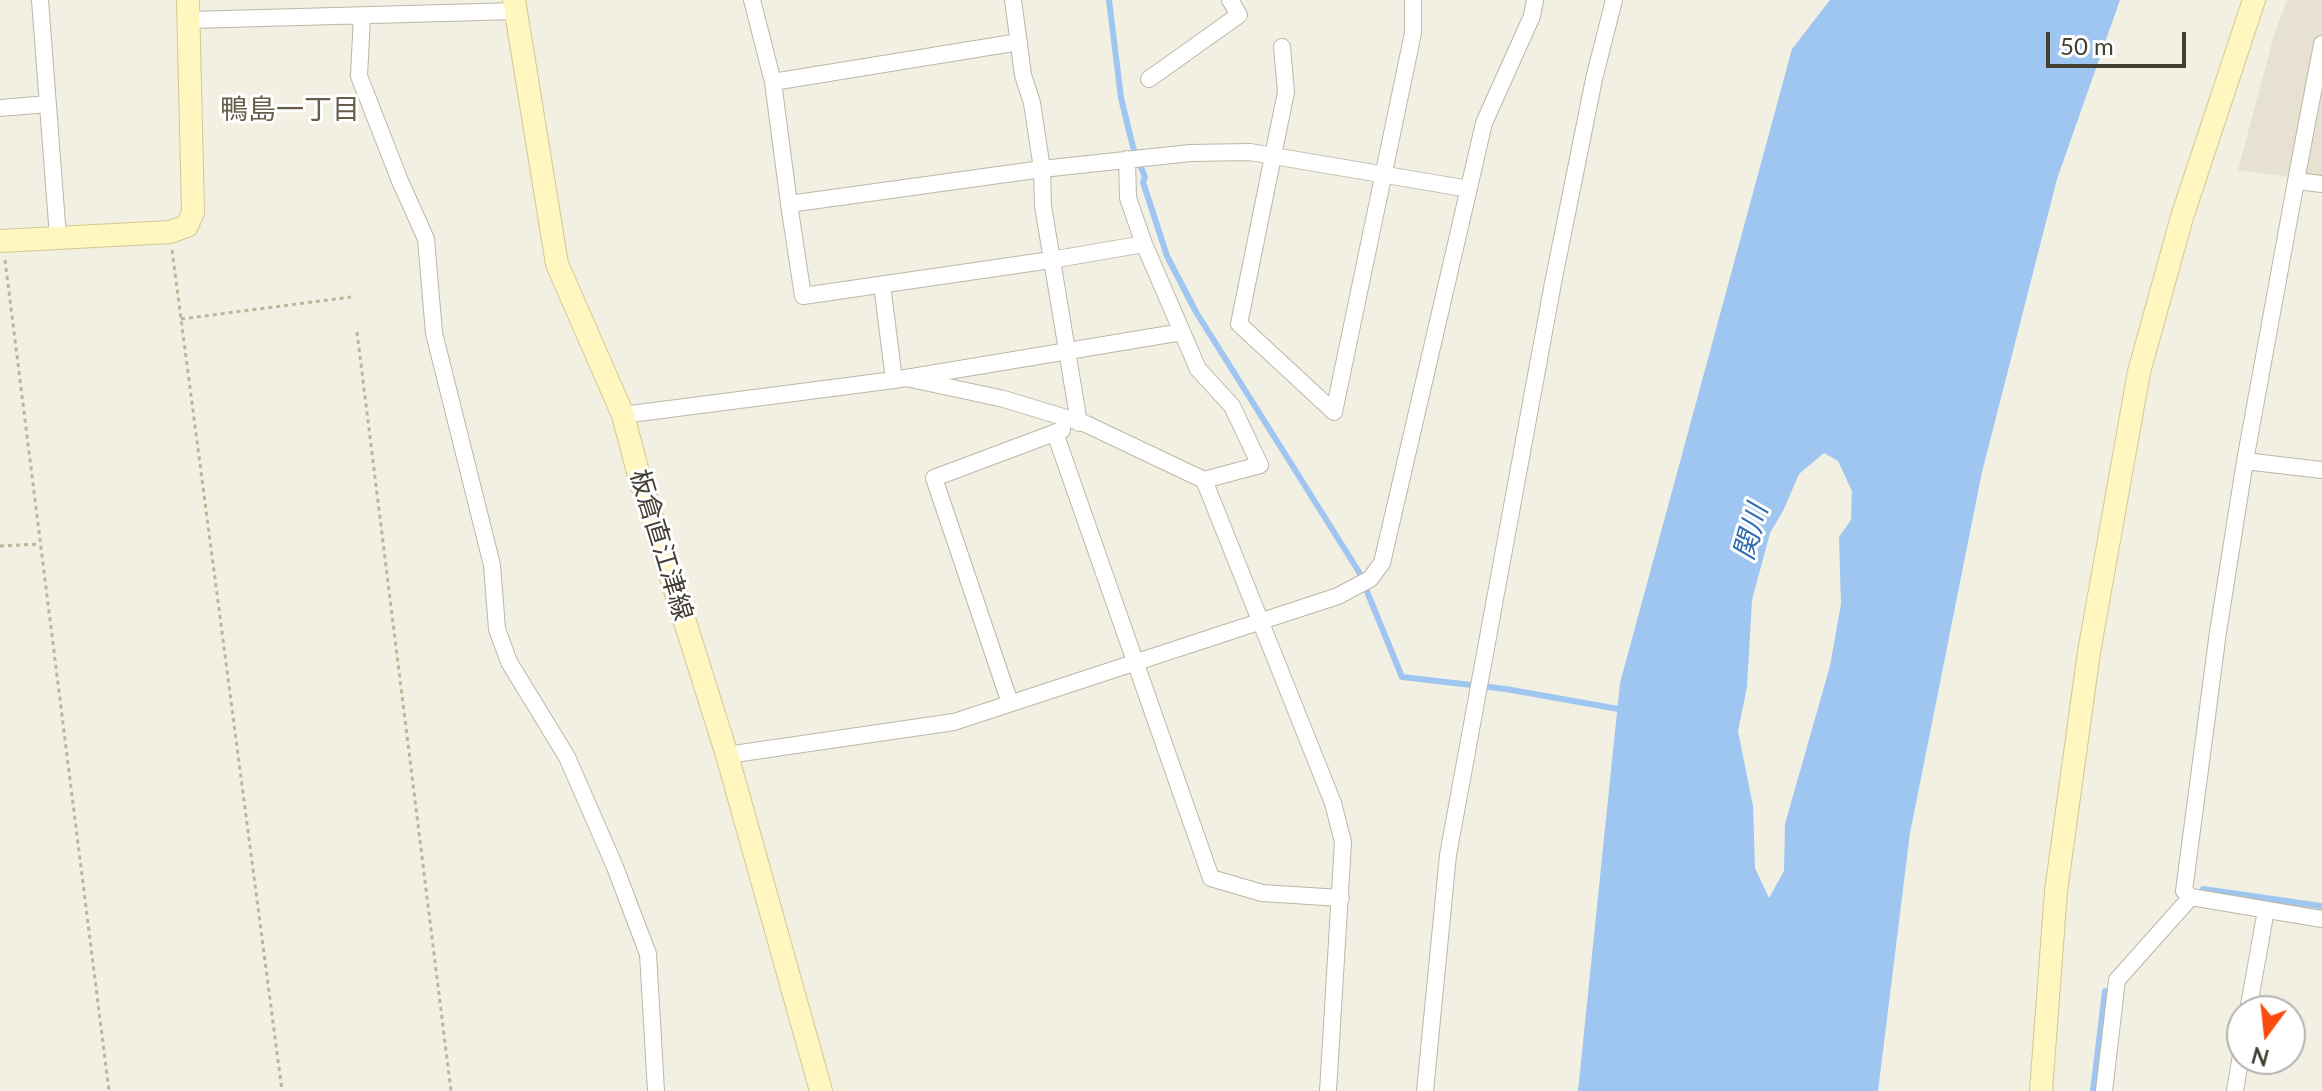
<!DOCTYPE html>
<meta charset="utf-8">
<style>
body{margin:0}
#map{position:relative;width:2322px;height:1091px;overflow:hidden;background:#f2efe3;font-family:Lato,sans-serif}
canvas{display:block}
.north{position:absolute;left:2226px;top:995px;width:80px;height:80px;box-sizing:border-box;background:#fff;border:2px solid #b4b2ad;border-radius:50%;rotate:195deg;font-size:22px;font-weight:700;line-height:32px;text-align:center;color:#433f33}
.north::after{content:'';display:block;margin:auto;width:28px;height:36px;background:#fb4c10;clip-path:polygon(50% 0,100% 100%,50% 72%,0 100%)}
.scale{position:absolute;left:2046px;top:32px;width:140px;height:36px;box-sizing:border-box;border:4px solid #433f33;border-top:0;padding-left:10px;font-size:24px;line-height:28px;white-space:nowrap;color:#433f33;-webkit-text-stroke:6px #fff;paint-order:stroke}
</style>
<div id="map">
<canvas width="2322" height="1091"></canvas>
<div class="north">N</div>
<div class="scale">50 m</div>
</div>
<script>
const g = document.querySelector('canvas').getContext('2d');
g.lineJoin = 'round';
function fillPath(path, color) { g.fillStyle = color; g.fill(path, 'evenodd'); }
const poly = rows => new Path2D(rows.map(r => 'M' + r).join(''));
function stroke(path, color, width, dash) { g.strokeStyle = color; g.lineWidth = width; g.lineCap = dash ? 'butt' : 'round'; g.setLineDash(dash || []); g.stroke(path); }
function drawText(font, color, halo, rows, align = 'center') {
  g.font = font + ' Lato,"Noto Sans JP",sans-serif'; g.lineWidth = 6; g.setLineDash([]); g.textBaseline = 'middle'; g.strokeStyle = halo; g.fillStyle = color; for (const [text, x, y, turn = 0] of rows) {
    g.save(); g.translate(x, y); g.rotate((+turn || 0) * Math.PI / 180); g.textAlign = isNaN(turn) ? turn : align; if (halo) g.strokeText(text, 0, 0); g.fillText(text, 0, 0); g.restore();
  }
}
fillPath(poly([
 [2287,0,2322,0,2322,181,2238,170,2275,32]
]), '#e6e1d1');
fillPath(poly([
 [1830,0,2120,0,2057,179,1982,472,1910,833,1878,1091,1578,1091,1620,683,1792,49],
 [1824,453,1838,461,1852,491,1851,520,1839,537,1841,604,1830,666,1785,824,1784,871,1769,898,1755,868,1753,806,1738,731,1747,687,1752,600,1770,533,1783,511,1799,474]
]), '#9ec6f0');
stroke(poly([
 [1109,0,1121,98,1133,147,1145,177,1143,182,1167,256,1196,312,1359,572,1402,677,1506,689,1624,710],
 [2203,889,2321,906],
 [2093,1091,2105,991]
]), '#9ec6f0', 6);
const street = poly([
 [40,0,58,237],
 [752,0,773,82,789,204,1042,169,1190,153,1250,152,1469,189],
 [1013,0,1023,75,1032,103,1042,169,1043,206,1079,423],
 [362,16,359,76,400,181,426,239,434,333,492,565,497,629,509,662,567,757,615,867,648,954,656,1091],
 [190,20,517,11],
 [1282,47,1286,92,1239,324,1334,412,1413,33,1413,0],
 [1149,79,1239,15,1230,0],
 [773,82,1019,42],
 [0,108,48,104],
 [2296,181,2322,44],
 [2322,184,2296,181,2245,461,2218,632,2184,891,2191,897,2322,919],
 [789,204,803,296,1051,260,1144,244,1128,198,1127,159],
 [1144,244,1198,369,1232,406,1260,465,1204,480],
 [882,285,894,380],
 [906,378,1004,399,1086,424,1204,480,1333,803,1343,842,1328,1091],
 [623,415,894,380,1182,332],
 [1055,433,1211,878,1262,893,1341,898],
 [2245,461,2322,470],
 [1010,703,934,478,1062,430],
 [727,755,954,722,1338,596,1370,579,1382,563,1484,123,1532,16,1535,0],
 [2248,1011,2266,910],
 [1425,1091,1448,855,1553,283,1594,79,1614,0],
 [2104,1091,2117,980,2191,897],
 [2235,1091,2242,1049]
]);
const secondary = poly([
 [514,0,557,264,623,415,639,476,727,755,821,1091],
 [0,241,170,232,187,226,193,212,188,0],
 [2041,1091,2056,891,2089,652,2139,372,2182,217,2254,0]
]);
stroke(street, '#bdb7a6', 18);
stroke(secondary, '#d3c892', 24);
stroke(poly([
 [172,250,282,1091],
 [5,260,109,1091],
 [181,319,351,297],
 [357,332,451,1091],
 [0,546,40,544]
]), '#bfb597', 3, [4, 4]);
stroke(street, '#fff', 16);
stroke(secondary, '#fff6c0', 22);
drawText('26px', '#433f33', '#fff', [
 ["板倉直江津線",661,545,73]
]);
drawText('28px', '#665e4a', '#fff', [
 ["鴨島一丁目",290,110]
]);
drawText('italic 28px', '#2d6aaf', '#fff', [
 ["関川",1751,532,-74]
]);
</script>
